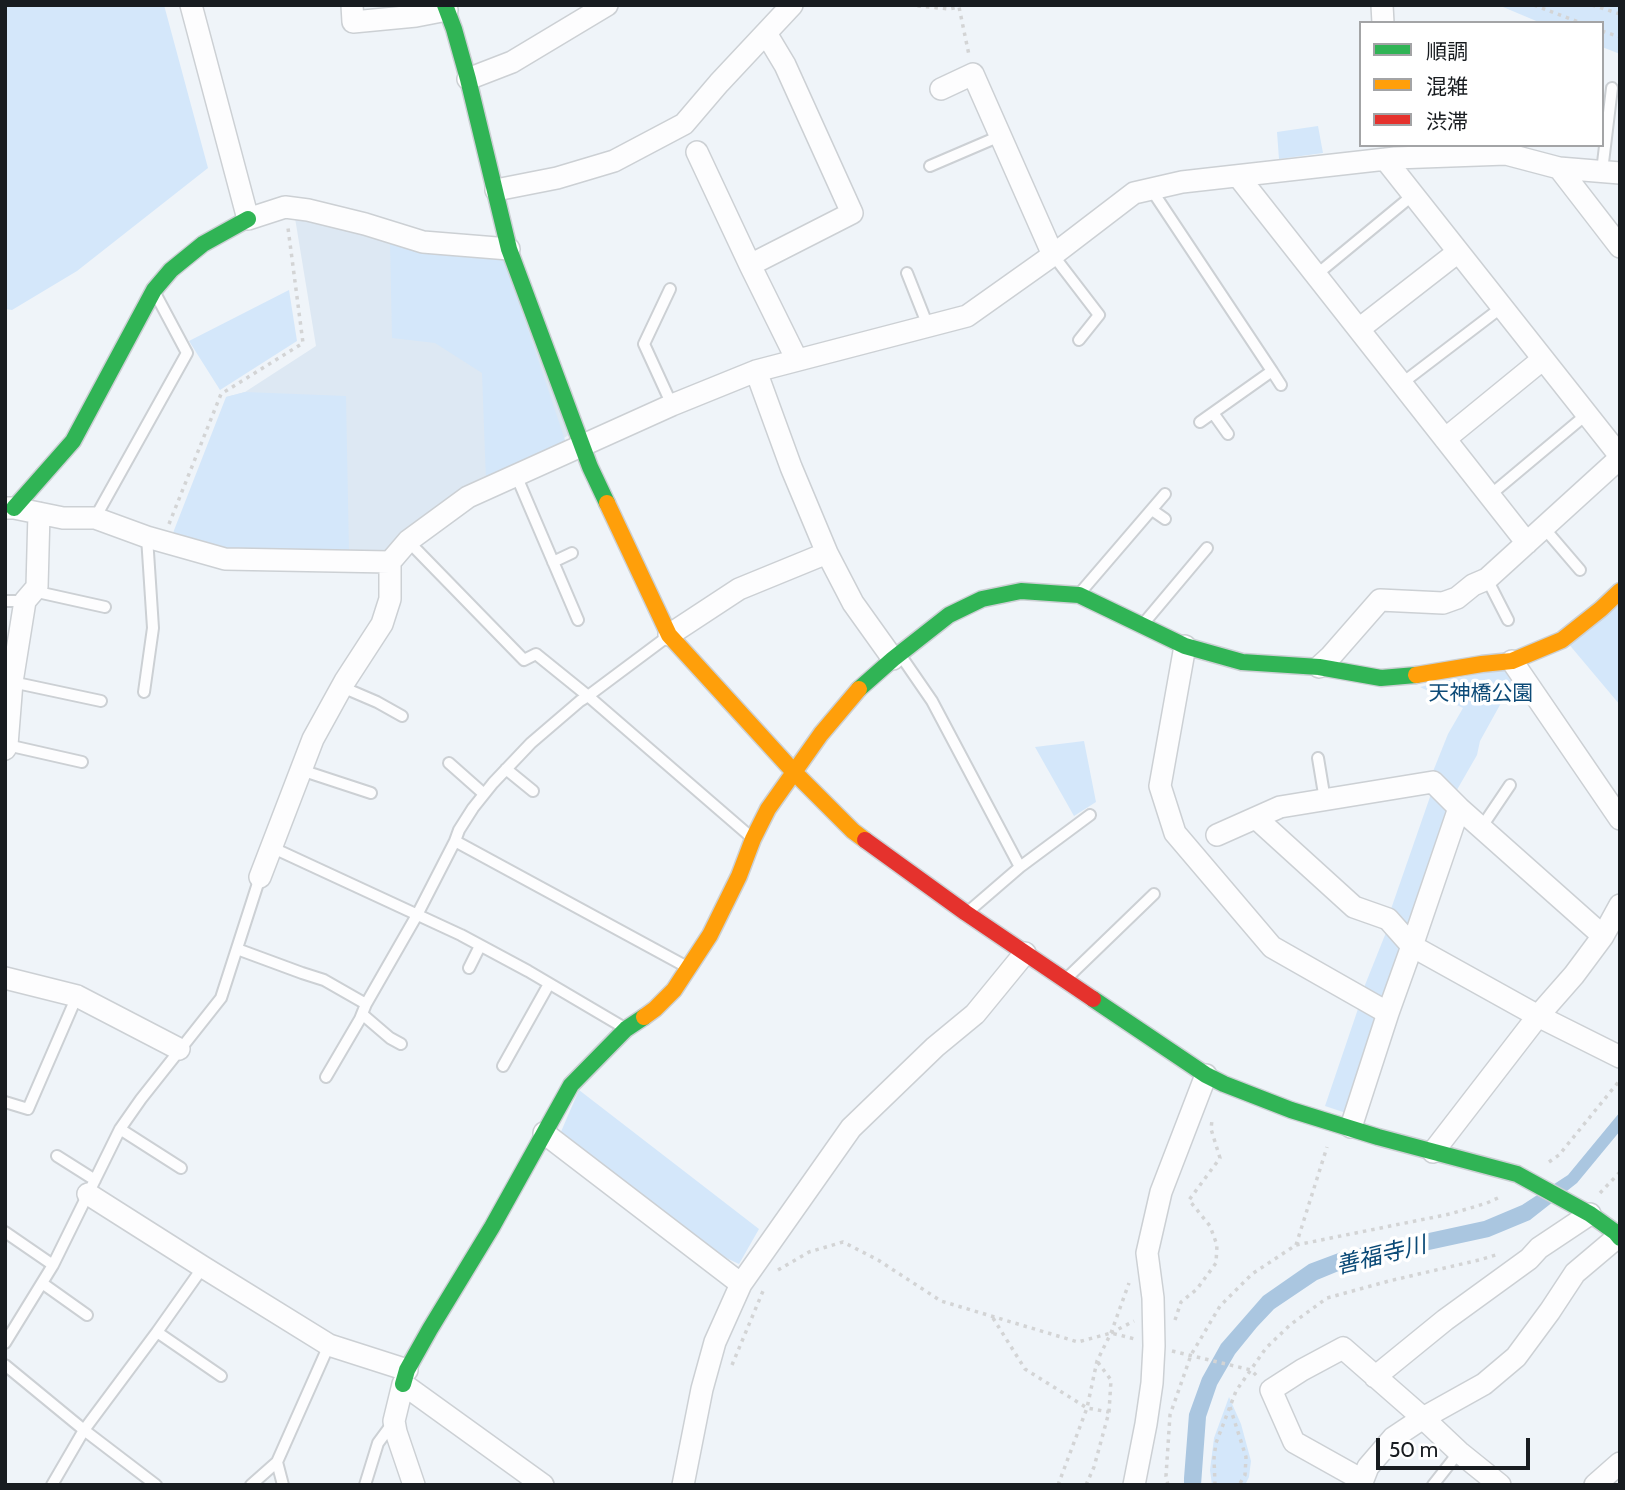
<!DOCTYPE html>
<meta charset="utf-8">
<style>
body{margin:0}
#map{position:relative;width:1625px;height:1490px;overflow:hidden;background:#eff4f9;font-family:Cabin,"Noto Sans JP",sans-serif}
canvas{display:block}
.frame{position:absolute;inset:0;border:7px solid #181c20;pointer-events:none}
.legend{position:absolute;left:1359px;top:21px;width:245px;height:126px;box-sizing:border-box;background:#fff;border:2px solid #a3a4a6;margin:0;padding:9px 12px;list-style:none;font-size:21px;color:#181c20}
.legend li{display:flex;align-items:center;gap:14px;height:35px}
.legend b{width:35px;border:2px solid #a3a4a6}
.scale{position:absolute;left:1376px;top:1438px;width:154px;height:32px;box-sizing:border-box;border:4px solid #181c20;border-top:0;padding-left:9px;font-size:21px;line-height:24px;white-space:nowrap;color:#181c20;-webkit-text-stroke:5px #fff;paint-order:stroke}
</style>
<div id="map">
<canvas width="1625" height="1490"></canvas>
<div class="frame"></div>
<ul class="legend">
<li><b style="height:9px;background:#30b455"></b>順調</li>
<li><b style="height:9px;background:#ff9f0a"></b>混雑</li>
<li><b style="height:9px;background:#e5322d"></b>渋滞</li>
</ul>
<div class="scale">50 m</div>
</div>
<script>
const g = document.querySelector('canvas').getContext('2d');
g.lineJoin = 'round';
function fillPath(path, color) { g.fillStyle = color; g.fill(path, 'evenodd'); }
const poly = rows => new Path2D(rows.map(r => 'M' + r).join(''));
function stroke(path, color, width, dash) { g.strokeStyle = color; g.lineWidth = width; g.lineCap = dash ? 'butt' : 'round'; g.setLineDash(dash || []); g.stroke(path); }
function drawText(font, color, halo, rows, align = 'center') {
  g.font = font + ' Cabin,"Noto Sans JP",sans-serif'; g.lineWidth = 7; g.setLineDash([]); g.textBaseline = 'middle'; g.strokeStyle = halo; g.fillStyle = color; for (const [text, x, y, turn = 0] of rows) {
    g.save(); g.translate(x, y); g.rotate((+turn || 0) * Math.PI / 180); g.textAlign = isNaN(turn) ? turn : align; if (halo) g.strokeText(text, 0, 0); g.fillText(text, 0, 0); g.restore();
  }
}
fillPath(poly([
 [295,218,310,219,364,233,390,243,428,253,505,260,570,434,388,555,349,553,226,397,245,392,316,346]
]), '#dde8f3');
fillPath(poly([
 [5,5,164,5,208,168,77,271,12,310,5,309],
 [1502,5,1620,5,1620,54,1602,47,1602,23,1541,23,1503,7],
 [1318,126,1323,153,1279,159,1277,132],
 [390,243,428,253,505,260,567,446,486,481,482,373,435,343,392,338],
 [289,290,297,341,220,390,189,341],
 [245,392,346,396,349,553,226,552,171,538,226,397],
 [1620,600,1620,705,1567,642],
 [1505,667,1516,676,1480,741,1477,755,1454,795,1432,774,1448,734,1463,708,1420,687],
 [1084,741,1096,802,1074,816,1035,747],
 [1431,794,1445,807,1449,817,1410,924,1401,921,1391,909],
 [1387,930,1404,948,1387,997,1380,1000,1363,990],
 [1360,1003,1377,1012,1379,1025,1349,1114,1325,1106],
 [579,1090,759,1229,739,1264,722,1256,560,1134],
 [1229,1397,1241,1424,1251,1461,1249,1477,1245,1485,1212,1485,1210,1470,1214,1438]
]), '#d4e7fa');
fillPath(poly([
 [1620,1112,1620,1131,1577,1183,1530,1220,1489,1237,1346,1268,1317,1280,1274,1309,1257,1327,1235,1354,1217,1385,1206,1417,1201,1485,1184,1485,1184,1478,1189,1414,1202,1378,1221,1344,1263,1296,1309,1264,1341,1252,1484,1221,1522,1205,1568,1175]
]), '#aac6e0');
const lane = poly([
 [930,166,1000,136],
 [1602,171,1612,88],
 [1151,189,1272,371,1200,422],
 [1053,255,1099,315,1079,340],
 [907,273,928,326],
 [1316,275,1413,195],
 [670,289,644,344,672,405],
 [1272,371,1281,385],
 [1401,384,1502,307],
 [1213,413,1228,434],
 [516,475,578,620],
 [1489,496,1587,414],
 [1152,510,1165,519],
 [95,518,187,353,155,293],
 [1544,528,1580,570],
 [408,541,524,660,536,654,588,696,751,837],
 [553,562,572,553],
 [1487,579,1508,620],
 [33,591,105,607],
 [1080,593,1165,494],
 [5,601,25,601],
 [1144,623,1207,548],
 [901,656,932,701,1020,867],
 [12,682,101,701],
 [342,687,377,702,402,716],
 [144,692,153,628,147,537],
 [7,745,82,762],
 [1318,758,1325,800],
 [449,763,484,794],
 [506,769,533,791],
 [301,770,371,793],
 [1481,828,1510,785],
 [455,841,687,967],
 [271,847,461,935,528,971,623,1027],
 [969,911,1020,867,1090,815],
 [237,949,302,973,324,980,366,1004],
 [469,968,480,946],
 [1067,978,1154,894],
 [362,1014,390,1038,401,1044],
 [503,1066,549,984],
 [326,1077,360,1019,366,1004,417,915,455,841,459,830,473,808,493,783,531,743,580,701,588,696,667,637],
 [5,1102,28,1109,77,996],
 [120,1129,181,1168],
 [57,1156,95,1180],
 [5,1232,53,1265],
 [42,1283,87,1315],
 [157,1332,221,1376],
 [5,1343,53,1265,120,1129,141,1099,221,998,260,877],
 [5,1365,84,1430,156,1485],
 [52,1485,84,1430,157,1332,203,1267],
 [251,1485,277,1462],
 [283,1485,277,1462,329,1345],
 [365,1485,378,1443,392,1424],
 [1433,1485,1459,1452]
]);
const street = poly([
 [191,5,248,219,285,207,308,210,365,224,423,242,509,249],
 [352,5,353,22,416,16,447,10],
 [1382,5,1383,23],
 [764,36,770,40,785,65,852,213,750,265,797,360],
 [468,79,512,62,607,5],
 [941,89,973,74,1053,255],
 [697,152,750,265],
 [1385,159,1620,456],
 [1559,168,1620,247],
 [1238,176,1527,543],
 [496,190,557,178,614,161,684,124,719,83,792,5],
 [1359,329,1458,252],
 [1445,439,1543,359],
 [5,508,14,508,63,518,95,518,147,537,225,559,390,562],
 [827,553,853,603,893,659],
 [669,635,739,589,827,553,791,467,756,371],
 [1185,646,1160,786,1175,833,1272,947,1388,1013],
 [1512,661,1620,819],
 [1319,667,1331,656,1380,600,1443,603,1457,598,1473,585,1487,579,1620,458],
 [5,749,7,745,12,682,25,601,37,587,39,513],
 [1256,818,1354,907,1388,919,1412,946,1538,1016,1620,1057],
 [1217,835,1280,807,1433,782,1459,808,1603,936],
 [260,877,313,739,345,681,382,624,390,599,390,562,408,541,468,497,672,405,756,371,967,316,1053,255,1134,193,1182,182,1395,158,1506,154,1559,168,1620,173],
 [5,978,77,996,179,1049],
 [1351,1127,1388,1013,1412,946,1459,808],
 [544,1133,741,1284],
 [1433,1152,1538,1016,1574,975,1603,936,1620,905],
 [88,1194,203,1267,329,1345,407,1370],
 [1375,1377,1445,1320,1529,1259,1539,1248,1590,1214],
 [1362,1480,1294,1442,1271,1390,1302,1370,1343,1348,1423,1418,1459,1452,1500,1485],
 [414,1485,396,1432,394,1421,403,1384,543,1485],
 [683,1485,702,1389,715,1342,741,1284,851,1128,935,1047,975,1014,1025,953],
 [1134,1485,1146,1424,1152,1383,1154,1346,1153,1298,1147,1253,1161,1192,1206,1075],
 [1361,1485,1368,1467,1393,1438,1423,1418,1484,1384,1516,1357,1550,1311,1575,1273,1620,1235],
 [1595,1485,1620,1463]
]);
const fast = poly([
 [445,5,454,29,468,79,509,249,590,467,607,503],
 [14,508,73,441,154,290,171,270,203,244,248,219],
 [859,689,893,659,949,615,982,599,1021,591,1079,595,1185,646,1242,662,1319,667,1381,678,1416,675],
 [1093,999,1206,1075,1224,1084,1291,1110,1378,1137,1517,1174,1590,1214,1615,1232,1620,1238],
 [403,1384,407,1370,430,1329,492,1227,571,1085,626,1029,644,1017]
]);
const slow = poly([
 [607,503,669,635,793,771,853,831,865,840],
 [1416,675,1482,664,1512,661,1562,640,1601,609,1620,591],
 [644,1017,655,1009,674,990,710,935,739,876,753,839,768,809,821,734,859,689]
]);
const jam = poly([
 [865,840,966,913,1093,999]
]);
stroke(lane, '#ccd0d4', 14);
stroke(street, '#ccd0d4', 24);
stroke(fast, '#ccd0d4', 19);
stroke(slow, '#ccd0d4', 19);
stroke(jam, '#ccd0d4', 19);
stroke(poly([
 [909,5,949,9,959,7,969,55],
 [1534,5,1581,23],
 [1592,5,1620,14],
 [1602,31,1620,37],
 [169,524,221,394,303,343,288,228],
 [1549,1162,1559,1155,1620,1080],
 [1600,1193,1620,1172],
 [1296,1245,1327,1147],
 [778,1270,809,1252,843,1242,878,1260,941,1301,1078,1342,1111,1333,1135,1339],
 [993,1318,1025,1369,1087,1408,1109,1412],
 [1175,1320,1181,1302,1197,1289,1216,1263,1217,1245,1210,1226,1189,1200,1220,1158,1211,1129,1212,1120],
 [1111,1333,1134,1321],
 [1172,1351,1251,1370,1257,1376],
 [732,1365,763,1291],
 [1230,1407,1246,1457,1245,1475,1239,1485],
 [1058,1485,1087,1408,1097,1361,1111,1333,1129,1283],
 [1086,1485,1094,1467,1109,1412,1111,1380,1097,1361],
 [1168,1485,1166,1476,1170,1415,1191,1355,1220,1306,1252,1274,1296,1245,1450,1214,1487,1203,1500,1197],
 [1215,1485,1214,1458,1216,1443,1236,1391,1266,1348,1290,1325,1327,1298,1389,1281,1479,1260,1499,1254]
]), '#d3d4d5', 3.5, [3.5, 5]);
stroke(lane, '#fdfdfe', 10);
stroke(street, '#fdfdfe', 21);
stroke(fast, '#30b455', 16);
stroke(slow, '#ff9f0a', 16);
stroke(jam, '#e5322d', 16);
drawText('21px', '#0d4b78', '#fff', [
 ["天神橋公園",1481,694]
]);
drawText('italic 23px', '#0b4a77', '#fff', [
 ["善福寺川",1381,1256,-14]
]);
</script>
